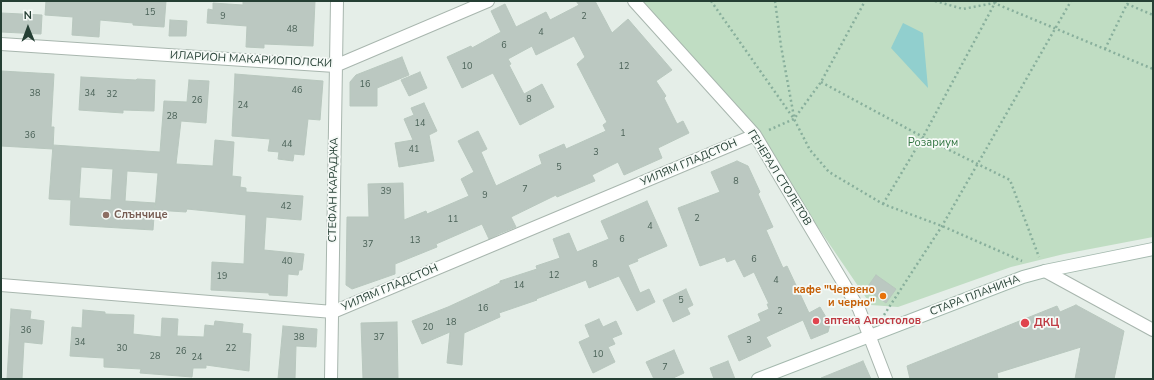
<!DOCTYPE html>
<meta charset="utf-8">
<style>
body{margin:0}
#map{position:relative;width:1154px;height:380px;overflow:hidden;background:#e5eee8;font-family:"Nunito Sans",sans-serif}
canvas{display:block}
.frame{position:absolute;inset:0;border:2px solid #253f34;pointer-events:none}
.north{position:absolute;left:8px;top:8px;width:40px;height:40px;-webkit-text-stroke:3px #f6faf7;paint-order:stroke;rotate:359deg;font-size:11px;font-weight:700;line-height:16px;text-align:center;color:#253f34}
.north::after{content:'';display:block;margin:auto;width:14px;height:18px;background:#253f34;clip-path:polygon(50% 0,100% 100%,50% 72%,0 100%)}
</style>
<div id="map">
<canvas width="1154" height="380"></canvas>
<div class="frame"></div>
<div class="north">N</div>
</div>
<script>
const g = document.querySelector('canvas').getContext('2d');
g.lineJoin = 'round';
function fillPath(path, color) { g.fillStyle = color; g.fill(path, 'evenodd'); }
const poly = rows => new Path2D(rows.map(r => 'M' + r).join(''));
function stroke(path, color, width, dash) { g.strokeStyle = color; g.lineWidth = width; g.lineCap = dash ? 'butt' : 'round'; g.setLineDash(dash || []); g.stroke(path); }
function drawText(font, color, halo, rows, align = 'center') {
  g.font = font + ' "Nunito Sans",sans-serif'; g.lineWidth = 3.5; g.setLineDash([]); g.textBaseline = 'middle'; g.strokeStyle = halo; g.fillStyle = color; for (const [text, x, y, turn = 0] of rows) {
    g.save(); g.translate(x, y); g.rotate((+turn || 0) * Math.PI / 180); g.textAlign = isNaN(turn) ? turn : align; if (halo) g.strokeText(text, 0, 0); g.fillText(text, 0, 0); g.restore();
  }
}
fillPath(poly([
 [634,1,1153,1,1153,237,1064,254,1011,267,898,307,871,305,755,135]
]), '#c0ddc3');
fillPath(poly([
 [903,23,923,33,928,88,891,48]
]), '#91cfce');
const building = poly([
 [46,1,166,1,164,27,133,25,133,23,100,20,99,37,72,35,73,17,45,15,46,1],
 [243,1,315,1,313,46,264,44,264,48,246,47,247,26,207,23,208,9,213,10,213,3,243,5,243,1],
 [576,1,595,1,612,33,628,19,672,70,656,81,666,96,664,98,677,124,683,121,689,133,658,148,662,158,624,175,618,162,592,175,595,181,557,197,556,195,511,217,516,227,501,233,489,239,482,224,436,244,437,247,395,264,395,274,352,289,346,285,347,217,369,217,368,184,403,183,404,220,426,211,427,214,469,196,461,179,474,172,458,141,478,131,487,149,481,152,496,186,542,164,539,155,564,144,566,149,606,131,603,125,607,122,577,64,585,57,574,36,536,55,532,46,508,59,511,64,509,65,524,94,542,84,554,107,520,125,493,73,462,88,447,57,471,46,472,48,501,32,491,11,505,4,516,27,546,12,550,20,579,5,576,1],
 [1,13,42,15,41,34,1,32,1,13],
 [170,20,187,21,186,36,169,36,170,20],
 [402,57,409,75,377,88,377,106,350,106,350,82,356,75,402,57],
 [1,71,54,74,51,127,54,127,53,149,1,146,1,71],
 [420,72,427,88,409,96,401,80,420,72],
 [235,74,323,81,320,120,308,119,304,155,294,154,293,161,278,159,279,152,268,151,270,139,232,136,235,74],
 [81,77,136,80,137,79,155,80,154,111,123,110,123,113,79,110,81,77],
 [189,80,209,81,206,123,181,121,176,164,213,166,215,140,234,142,232,176,241,177,240,187,246,188,246,192,303,196,301,220,266,217,264,250,304,254,302,270,299,270,298,275,288,274,287,296,269,295,269,293,211,290,212,262,244,264,246,215,187,209,186,212,155,210,158,173,127,171,125,201,155,203,153,230,70,225,71,200,49,199,53,145,160,152,164,101,187,102,189,80],
 [81,167,113,169,111,200,79,198,81,167],
 [424,103,437,131,429,135,434,161,399,167,395,143,413,140,404,119,414,115,411,108,424,103],
 [737,161,748,166,760,192,758,194,773,227,766,230,783,268,787,266,809,313,820,307,830,324,828,332,811,339,803,320,766,337,771,346,739,361,728,336,761,321,758,314,769,309,767,304,769,304,754,272,744,277,735,259,727,262,725,257,700,266,678,208,720,192,711,172,737,161],
 [647,201,667,246,637,259,638,261,628,265,640,293,649,289,655,302,637,311,619,276,589,288,586,280,536,299,537,300,499,313,500,317,464,333,462,365,447,363,450,332,422,344,412,321,448,307,500,283,500,281,537,269,536,266,560,258,553,239,569,233,577,252,609,239,601,221,647,201],
 [876,275,896,289,886,303,866,289,876,275],
 [686,289,693,305,687,308,690,314,673,322,663,300,686,289],
 [1076,305,1124,331,1114,379,1075,379,1081,347,997,373,998,379,910,379,907,366,1057,306,1060,312,1076,305],
 [11,309,31,311,30,319,44,321,42,344,24,342,22,379,7,379,11,309],
 [83,310,105,312,105,314,134,315,133,334,161,337,162,318,178,319,177,336,204,337,205,325,214,326,215,321,243,324,242,333,251,334,249,371,206,365,206,368,193,368,192,377,140,373,141,369,104,367,104,358,70,356,72,327,82,328,83,310],
 [599,319,603,327,616,321,622,334,612,338,615,344,608,347,615,362,593,373,579,342,590,337,585,325,599,319],
 [397,322,398,379,363,379,361,323,397,322],
 [283,326,317,329,316,347,296,346,295,379,278,379,283,326],
 [674,350,684,373,671,379,654,379,646,362,674,350],
 [728,361,735,379,714,379,710,368,728,361],
 [863,361,871,379,821,379,821,378,863,361]
]);
fillPath(building, '#bbc8c1');
stroke(building, '#b8c7be', 1);
const street = poly([
 [634,1,755,135,859,309,886,379],
 [1,44,335,66,488,1],
 [1045,271,1153,330],
 [1,285,333,312,755,135],
 [331,379,337,1]
]);
const secondary = poly([
 [758,379,1023,277,1045,271,1153,249]
]);
stroke(street, '#a8b6ae', 14);
stroke(secondary, '#a4b9ae', 14);
stroke(poly([
 [711,1,794,119,810,150,829,172,883,204,942,226,1022,261],
 [775,1,781,46,794,117],
 [935,1,963,9,994,3,1153,69],
 [1105,49,1127,4,1153,15],
 [821,82,923,137,1010,180,1039,257],
 [769,130,794,119,821,82,865,1],
 [883,204,923,137,996,1],
 [884,315,942,226,1071,1]
]), '#88af9c', 2.5, [2, 3]);
stroke(street, '#fff', 12);
stroke(secondary, '#fff', 12);
for (const [x, y, r, color] of [
 [106,215,4,"#8d6e63"],
 [883,296,4,"#e8710a"],
 [816,321,4,"#e0444e"],
 [1025,323,5,"#e0444e"]
]) { const dot = new Path2D(); dot.arc(x, y, r, 0, 2 * Math.PI); g.fillStyle = color; g.fill(dot); stroke(dot, '#f6faf7', 1.5); }
drawText('9px', '#4a6157', null, [
 ["15",150,13],
 ["9",223,17],
 ["2",584,17],
 ["48",292,30],
 ["4",541,33],
 ["6",504,46],
 ["10",467,67],
 ["12",624,67],
 ["16",365,85],
 ["46",297,91],
 ["38",35,94],
 ["34",90,94],
 ["32",112,95],
 ["8",529,100],
 ["26",197,101],
 ["24",243,106],
 ["28",172,117],
 ["14",420,124],
 ["1",623,134],
 ["36",30,136],
 ["44",287,145],
 ["41",414,150],
 ["3",596,153],
 ["5",559,168],
 ["8",736,182],
 ["7",525,190],
 ["39",386,192],
 ["9",485,196],
 ["42",286,207],
 ["2",697,219],
 ["11",453,220],
 ["4",650,227],
 ["6",622,240],
 ["13",415,241],
 ["37",368,245],
 ["6",754,260],
 ["40",287,262],
 ["8",595,265],
 ["12",554,276],
 ["19",222,277],
 ["4",776,281],
 ["14",519,286],
 ["5",681,301],
 ["16",483,309],
 ["2",780,312],
 ["18",451,323],
 ["20",428,328],
 ["36",26,331],
 ["38",299,338],
 ["37",379,338],
 ["3",749,341],
 ["34",80,343],
 ["30",122,349],
 ["22",231,349],
 ["26",181,352],
 ["10",598,355],
 ["28",155,357],
 ["24",197,358],
 ["7",665,368]
]);
drawText('11px', '#253f34', '#f6faf7', [
 ["ИЛАРИОН МАКАРИОПОЛСКИ",251,60,3],
 ["УИЛЯМ ГЛАДСТОН",689,163,-23],
 ["ГЕНЕРАЛ СТОЛЕТОВ",779,178,58],
 ["СТЕФАН КАРАДЖА",334,190,-89],
 ["УИЛЯМ ГЛАДСТОН",390,288,-23],
 ["СТАРА ПЛАНИНА",975,296,-21]
]);
drawText('11px', '#317440', '#f6faf7', [
 ["Розариум",933,143]
]);
drawText('bold 11px', '#785e54', '#f6faf7', [
 ["Слънчице",114,215]
], 'left');
drawText('bold 11px', '#c56008', '#f6faf7', [
 ["кафе \"Червено",875,290],
 ["и черно\"",875,303]
], 'right');
drawText('bold 11px', '#be3a42', '#f6faf7', [
 ["аптека Апостолов",824,321],
 ["ДКЦ",1034,323]
], 'left');
</script>
